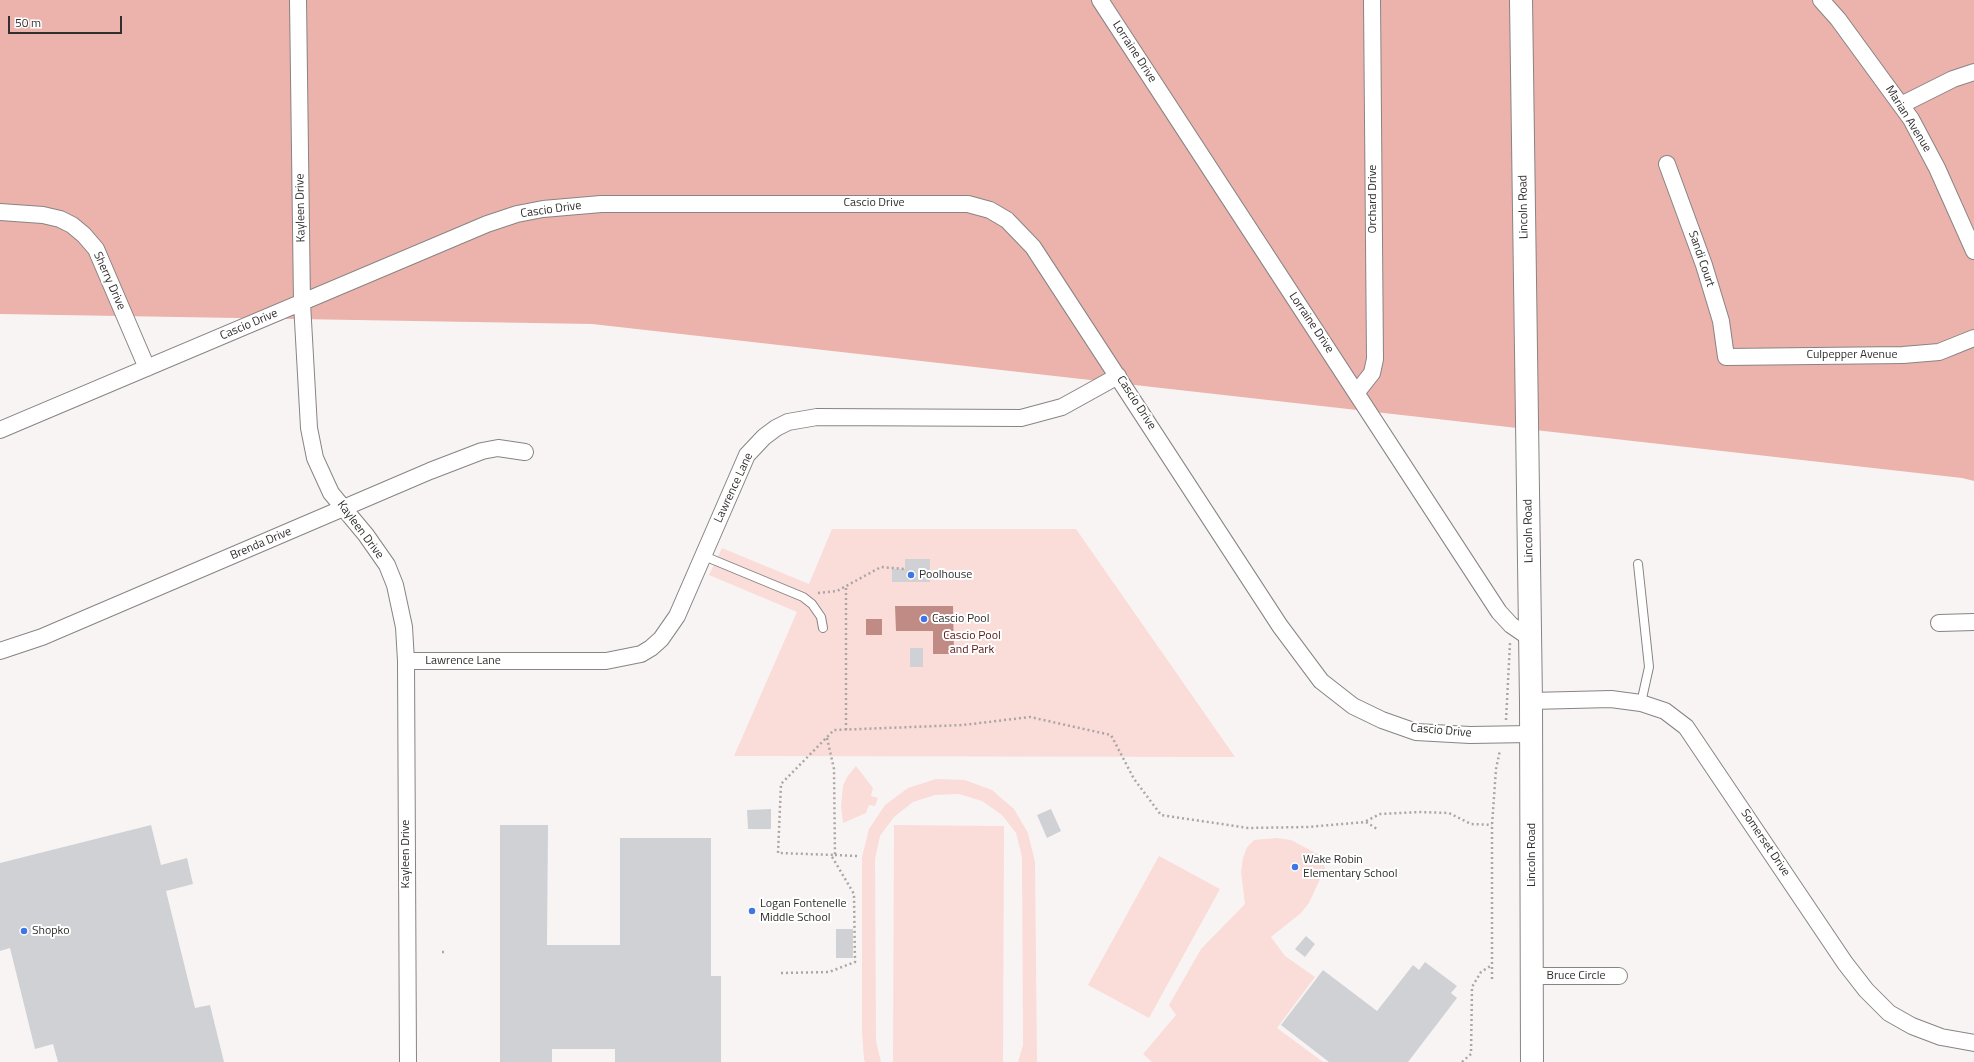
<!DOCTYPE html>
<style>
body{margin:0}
#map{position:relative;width:1974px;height:1062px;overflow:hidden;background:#f9f4f4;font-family:"Titillium Web",sans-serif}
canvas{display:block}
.scale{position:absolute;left:8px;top:16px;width:114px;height:18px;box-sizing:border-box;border:2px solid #312f2e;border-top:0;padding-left:5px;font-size:12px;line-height:14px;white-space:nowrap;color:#312f2e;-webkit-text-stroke:3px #fff;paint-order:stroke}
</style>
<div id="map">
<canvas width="1974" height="1062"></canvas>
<div class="scale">50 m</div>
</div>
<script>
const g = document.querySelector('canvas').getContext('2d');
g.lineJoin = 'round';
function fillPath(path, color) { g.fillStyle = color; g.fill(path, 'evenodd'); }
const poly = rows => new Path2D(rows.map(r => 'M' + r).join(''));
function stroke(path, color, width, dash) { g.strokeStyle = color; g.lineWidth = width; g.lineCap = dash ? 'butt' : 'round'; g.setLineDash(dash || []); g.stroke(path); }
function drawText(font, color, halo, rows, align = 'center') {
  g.font = font + ' "Titillium Web",sans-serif'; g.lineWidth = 4; g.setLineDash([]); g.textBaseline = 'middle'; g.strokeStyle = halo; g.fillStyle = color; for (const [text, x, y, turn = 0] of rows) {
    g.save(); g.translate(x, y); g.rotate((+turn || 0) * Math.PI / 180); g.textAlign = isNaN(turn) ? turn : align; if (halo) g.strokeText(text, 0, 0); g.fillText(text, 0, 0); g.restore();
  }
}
fillPath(poly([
 [832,529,1076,529,1235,757,734,756,797,612,709,575,722,548,809,584],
 [856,766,873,788,871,796,878,798,875,806,869,805,866,813,843,823,841,806,843,786,847,777],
 [936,779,965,780,992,790,1014,809,1028,833,1035,862,1037,1062,1018,1062,1023,1045,1022,857,1016,833,1002,815,982,801,959,794,935,795,913,802,894,817,880,836,875,859,876,1041,881,1062,865,1062,864,1059,862,1032,862,857,869,829,885,805,908,788],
 [894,825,1004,826,1003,1062,893,1062],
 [1277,838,1291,840,1321,856,1325,868,1309,903,1301,913,1271,937,1285,956,1315,977,1277,1028,1323,1062,1152,1062,1143,1054,1176,1015,1169,1005,1201,949,1245,904,1241,872,1243,858,1247,847,1254,840],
 [1159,856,1220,889,1149,1018,1088,985]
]), '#fadcd8');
fillPath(poly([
 [0,0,1974,0,1974,481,1962,478,592,324,0,314]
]), '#ecb3ac');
fillPath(poly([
 [895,606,953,606,954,654,933,654,933,631,896,631],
 [866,619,882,619,882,635,866,635]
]), '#c18b85');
fillPath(poly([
 [905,559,930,559,930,582,892,582,892,569,905,569],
 [910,648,923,648,923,667,910,667],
 [771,809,771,829,748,829,747,810],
 [1051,809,1061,831,1047,838,1037,815],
 [151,825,161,865,187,858,193,884,166,891,195,1008,210,1005,224,1062,58,1062,53,1044,35,1049,10,948,0,951,0,863],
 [500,825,548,825,547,945,620,945,620,838,711,838,711,976,721,976,721,1062,615,1062,615,1049,552,1049,552,1062,500,1062],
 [836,929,853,929,853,958,836,958],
 [1306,936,1315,944,1305,957,1295,949],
 [1425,962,1457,986,1451,993,1457,998,1408,1062,1329,1062,1281,1025,1323,970,1377,1011,1413,965,1419,970]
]), '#cfd1d5');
const lane = poly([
 [704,556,803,597,812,604,821,617,823,628],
 [1638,564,1649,667,1641,703]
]);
const street = poly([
 [298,0,302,303,309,428,315,458,331,493,366,535,387,565,395,585,404,627,406,661,408,1062],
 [1100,0,1499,612,1511,625,1530,638],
 [1821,0,1838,19,1911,119,1937,168,1974,251],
 [1901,105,1953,79,1974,72],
 [1667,164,1704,265,1721,321,1726,357,1903,355,1939,352,1974,338],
 [0,212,43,215,60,219,72,225,84,235,96,249,147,368],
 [1357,392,1372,373,1375,359,1372,0],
 [0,430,487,224,517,214,543,209,601,204,968,204,990,210,1007,220,1033,247,1280,626,1321,681,1353,706,1382,720,1416,732,1470,735,1531,734],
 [1939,623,1974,622],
 [0,651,42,637,430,471,482,451,498,448,525,452],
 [406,661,606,661,641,654,651,648,661,639,677,616,747,455,764,437,776,428,788,422,817,417,1021,418,1062,407,1118,376],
 [1531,701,1611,699,1641,703,1665,711,1686,727,1845,963,1866,990,1889,1013,1912,1026,1941,1037,1974,1043],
 [1532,976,1619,976]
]);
const secondary = poly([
 [1521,0,1531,701,1532,1062]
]);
stroke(lane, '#888483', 10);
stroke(street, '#888483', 18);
stroke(secondary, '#888483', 24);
stroke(poly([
 [818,593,837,591,881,567,905,569],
 [1506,720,1510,643],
 [846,730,846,586],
 [827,738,834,769,835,855,778,853,781,784,834,730,963,725,1030,717,1111,735,1134,779,1161,815,1248,828,1307,827,1366,822,1377,829],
 [1366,821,1380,814,1419,812,1449,813,1471,824,1492,825],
 [835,855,857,856],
 [442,952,446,952],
 [781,973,829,972,855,962,854,894,831,855],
 [1492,979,1492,825,1496,769,1500,750],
 [1462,1062,1471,1054,1472,987,1481,972,1492,965]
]), '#aaa6a6', 2.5, [2, 3]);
stroke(lane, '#fff', 8);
stroke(street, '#fff', 16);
stroke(secondary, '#fff', 22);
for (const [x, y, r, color] of [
 [911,575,4,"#4075e5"],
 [924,619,4,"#4075e5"],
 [1295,867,4,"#4075e5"],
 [752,911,4,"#4075e5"],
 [24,931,4,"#4075e5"]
]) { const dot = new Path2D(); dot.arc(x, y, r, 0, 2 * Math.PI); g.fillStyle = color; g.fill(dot); stroke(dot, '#fff', 1.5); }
drawText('12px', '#312f2e', '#fff', [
 ["Lorraine Drive",1134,52,57],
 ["Marian Avenue",1908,119,58],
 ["Orchard Drive",1373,199,-90],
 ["Cascio Drive",874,203],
 ["Lincoln Road",1524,207,-91],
 ["Kayleen Drive",301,208,-91],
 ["Cascio Drive",551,210,-8],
 ["Sandi Court",1701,259,71],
 ["Sherry Drive",109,281,66],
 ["Lorraine Drive",1311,323,56],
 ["Cascio Drive",249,325,-23],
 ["Culpepper Avenue",1852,355],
 ["Cascio Drive",1136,403,57],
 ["Lawrence Lane",734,488,-65],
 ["Kayleen Drive",360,530,53],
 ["Lincoln Road",1529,531,-91],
 ["Brenda Drive",261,544,-23],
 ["Lawrence Lane",463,661],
 ["Cascio Drive",1441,731,5],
 ["Somerset Drive",1765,843,56],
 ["Kayleen Drive",406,854,-90],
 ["Lincoln Road",1532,855,-90],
 ["Bruce Circle",1576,976]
]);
drawText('12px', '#312f2e', '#fff', [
 ["Poolhouse",919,575],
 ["Cascio Pool",932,619],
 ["Wake Robin",1303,860],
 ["Elementary School",1303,874],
 ["Logan Fontenelle",760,904],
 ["Middle School",760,918],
 ["Shopko",32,931]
], 'left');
drawText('12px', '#581614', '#fff', [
 ["Cascio Pool",972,636],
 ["and Park",972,650]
]);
</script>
